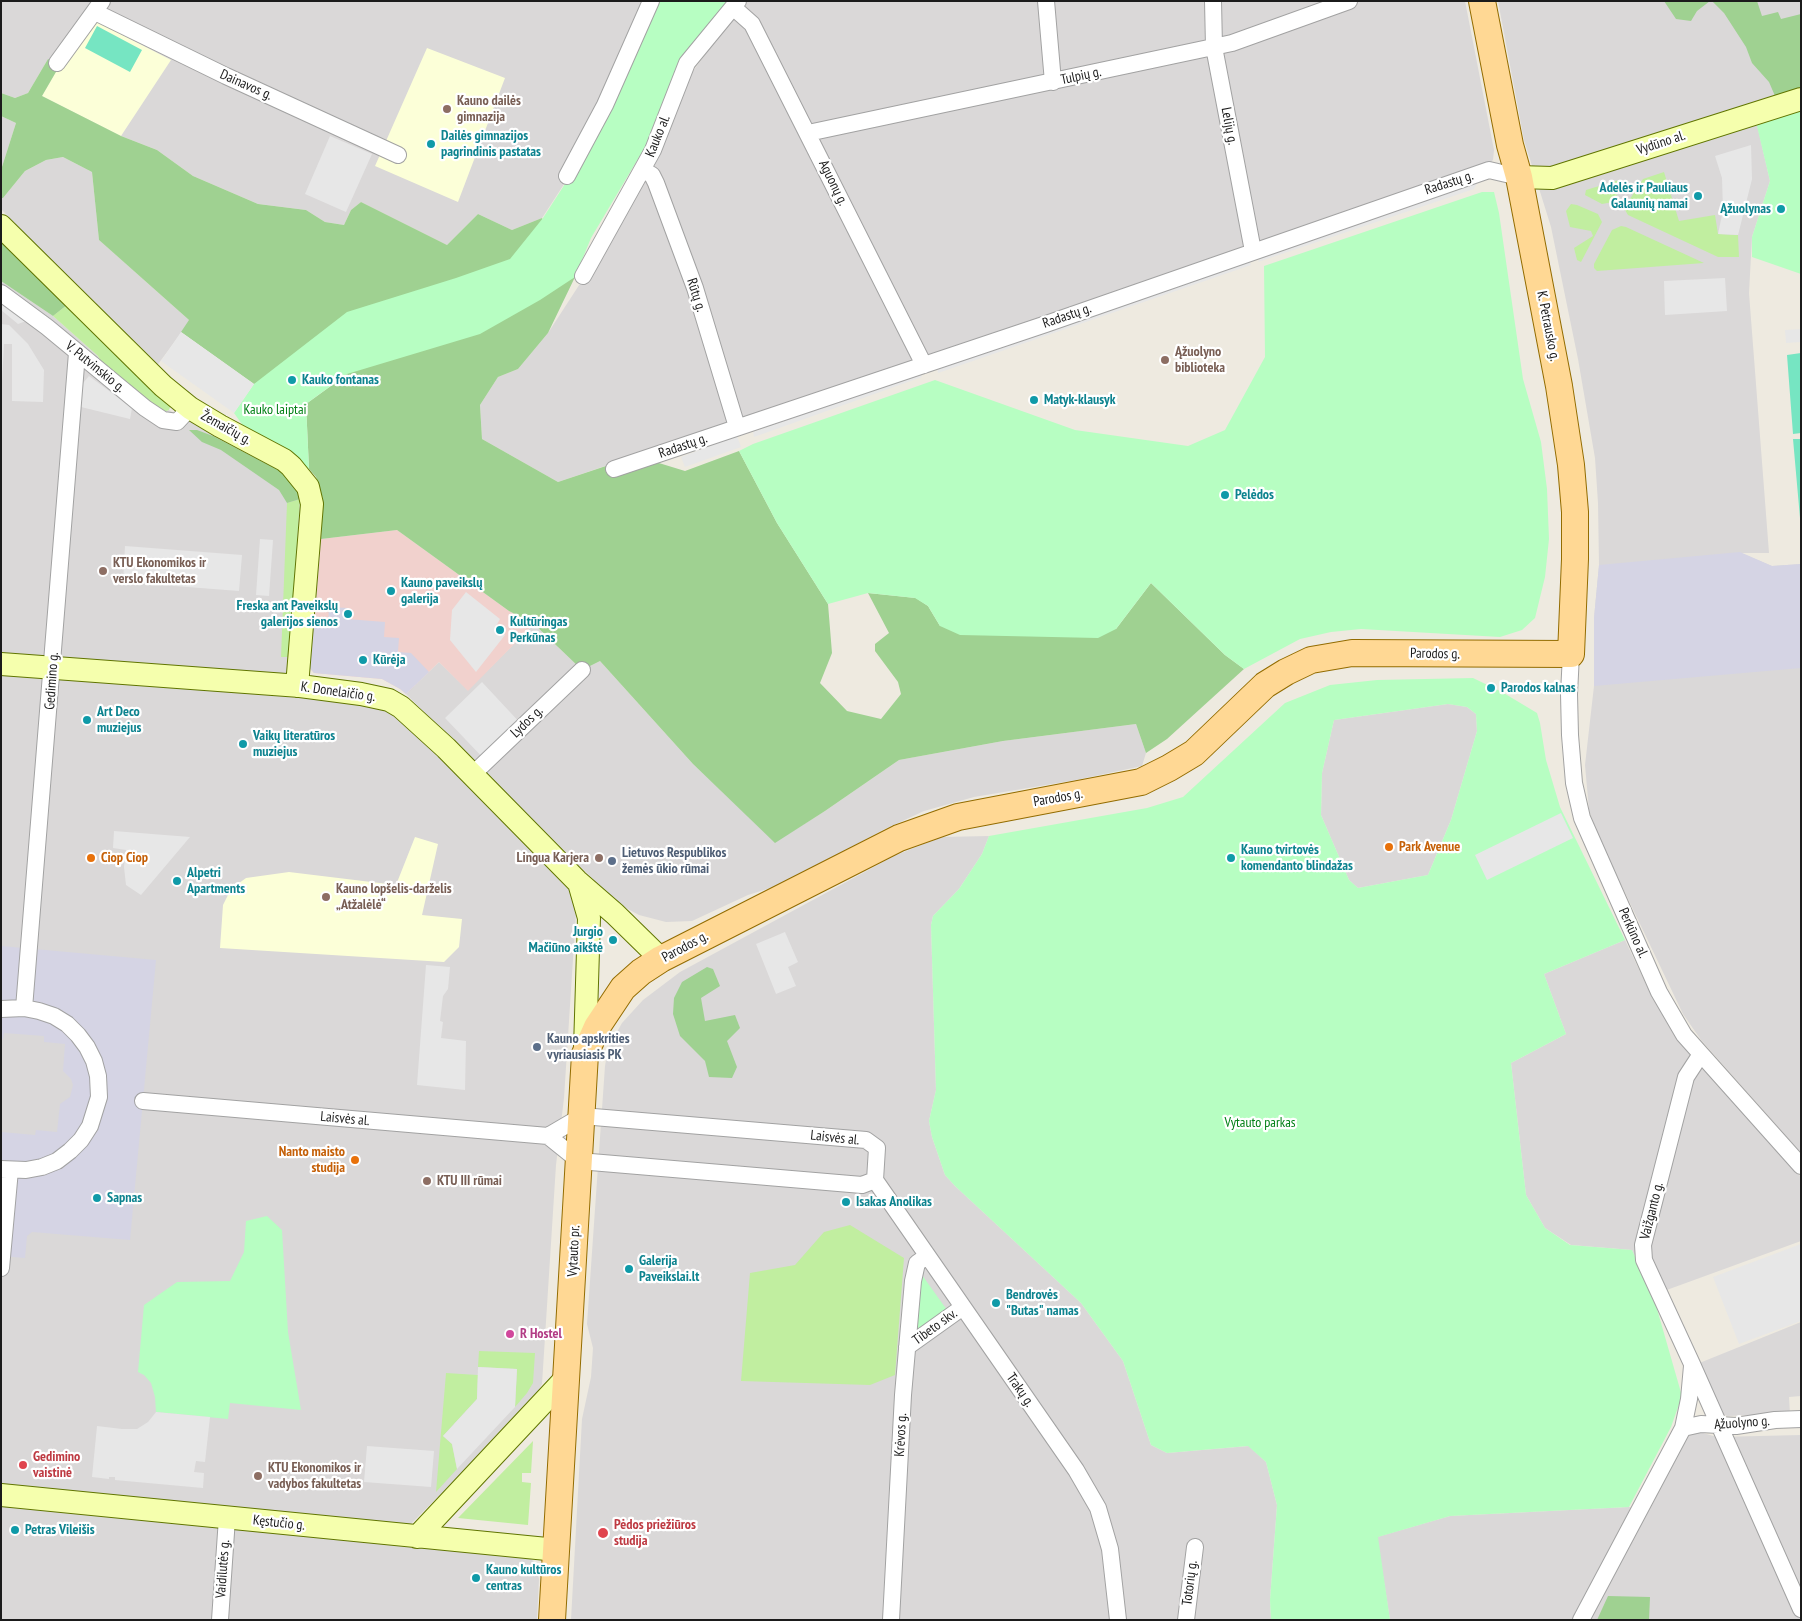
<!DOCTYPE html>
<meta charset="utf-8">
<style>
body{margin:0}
#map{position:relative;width:1802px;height:1621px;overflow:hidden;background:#eeeae0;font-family:"PT Sans Narrow",sans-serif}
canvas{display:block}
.frame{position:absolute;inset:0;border:2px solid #1b1b1b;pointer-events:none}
</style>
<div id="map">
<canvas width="1802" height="1621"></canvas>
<div class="frame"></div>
</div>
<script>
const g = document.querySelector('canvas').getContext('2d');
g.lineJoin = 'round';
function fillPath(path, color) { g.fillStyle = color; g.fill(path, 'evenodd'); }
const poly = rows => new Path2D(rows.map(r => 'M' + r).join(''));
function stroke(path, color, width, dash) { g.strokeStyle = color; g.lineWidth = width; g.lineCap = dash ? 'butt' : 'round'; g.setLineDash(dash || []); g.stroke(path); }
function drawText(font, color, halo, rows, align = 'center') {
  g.font = font + ' "PT Sans Narrow",sans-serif'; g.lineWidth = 4.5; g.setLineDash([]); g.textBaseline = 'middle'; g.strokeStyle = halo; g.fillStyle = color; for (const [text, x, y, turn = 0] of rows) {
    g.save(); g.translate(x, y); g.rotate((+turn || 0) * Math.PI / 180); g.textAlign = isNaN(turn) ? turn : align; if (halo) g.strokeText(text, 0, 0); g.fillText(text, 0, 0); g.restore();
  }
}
fillPath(poly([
 [1,1,646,1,568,178,542,218,512,230,478,214,447,245,361,202,351,210,344,225,325,222,306,210,258,204,193,176,157,150,121,136,48,59,28,93,15,98,1,93],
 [745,1,1465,1,1494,150,1493,160,1485,167,558,482,482,439,480,405,498,377,518,369,548,333,609,239,693,71],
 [1498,1,1801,1,1801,91,1753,107,1770,181,1752,237,1749,293,1769,553,1741,553,1772,566,1801,564,1801,1153,1701,1040,1683,1014,1597,834,1589,810,1585,765,1594,686,1594,618,1599,565,1598,503,1595,458,1578,359,1551,227,1524,140],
 [1,116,16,123,1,170],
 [63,157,92,172,99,240,190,321,156,367,1,209,1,198,3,198,25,171,46,160],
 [1,281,53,316,98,356,106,371,164,412,169,410,284,472,303,507,288,697,360,703,377,707,399,717,570,891,576,913,564,1098,556,1165,542,1384,533,1401,393,1542,528,1557,536,1563,539,1579,537,1620,1,1620],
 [534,624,582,670,600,661,693,764,775,842,825,811,899,760,1003,741,1136,724,1146,753,1142,766,1076,780,974,797,924,811,883,830,783,884,748,895,692,921,666,922,639,915,626,908,603,889,406,694,439,662,468,690],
 [1448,704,1467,707,1476,714,1477,731,1451,820,1428,875,1358,888,1349,880,1321,815,1322,773,1334,720],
 [989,836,982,854,959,889,933,916,931,925,936,1090,929,1121,932,1137,945,1175,955,1186,1081,1303,1123,1361,1151,1445,1167,1453,1249,1446,1266,1462,1277,1505,1270,1600,1271,1620,571,1620,582,1419,591,1377,593,1348,587,1324,605,1066,608,1048,622,1023,643,1000,680,972,896,855,942,837],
 [1625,940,1654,1001,1682,1043,1801,1177,1801,1241,1653,1295,1632,1250,1571,1245,1545,1228,1526,1195,1511,1063,1566,1034,1544,974],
 [1801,1322,1801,1396,1789,1397,1790,1414,1727,1416,1721,1413,1697,1364],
 [1695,1433,1703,1433,1717,1437,1801,1435,1801,1620,1390,1620,1377,1537,1450,1516,1629,1507,1648,1512,1688,1436]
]), '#dad8d8');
fillPath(poly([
 [397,530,509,611,534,624,468,691,439,662,406,694,400,689,382,679,314,673,306,664,310,624,314,624,321,539]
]), '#f1d1cd');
fillPath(poly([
 [97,22,171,60,121,136,42,96,60,65],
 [427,48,505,78,458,202,375,166],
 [415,837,438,844,422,915,462,919,459,947,444,962,220,948,223,905,231,889,246,878,289,872,396,885]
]), '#fcffd8');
fillPath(poly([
 [1664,172,1679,221,1715,215,1718,234,1738,235,1739,257,1718,257,1628,215,1625,210,1626,205,1643,179],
 [1619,180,1622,180,1623,184,1613,202,1602,204,1585,195,1586,190],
 [1571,204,1577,205,1598,214,1602,222,1581,262,1577,260,1574,248,1593,236,1591,231,1570,227,1566,211],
 [1621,226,1626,227,1704,263,1597,271,1594,268,1594,264,1612,230],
 [67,305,171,405,169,410,164,412,106,371,98,356,53,316],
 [300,499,289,657,281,657,287,503],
 [850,1225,904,1258,895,1375,870,1385,741,1381,750,1273,795,1265,824,1232],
 [479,1351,535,1353,533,1383,527,1393,515,1407,517,1369,478,1367],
 [446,1373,478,1375,477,1399,443,1436,452,1444,457,1469,436,1492],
 [533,1441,531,1473,522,1473,522,1482,531,1483,528,1525,458,1518]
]), '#c1eea0');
fillPath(poly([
 [1664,1,1710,1,1697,11,1691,21,1676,19],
 [1712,1,1757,1,1762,16,1778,12,1781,19,1801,14,1801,88,1775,96,1769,82,1752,63,1746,47,1724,13],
 [48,59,60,65,42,96,121,136,157,150,193,176,258,204,306,210,325,222,344,225,351,210,361,202,447,245,478,214,512,230,542,218,565,265,575,277,548,333,518,369,498,377,480,405,482,439,558,482,636,456,685,471,739,451,777,523,828,604,832,653,820,683,847,711,881,719,901,694,898,682,875,651,875,644,889,633,868,593,916,598,928,606,940,626,1116,629,1151,583,1225,655,1244,669,1167,739,1146,753,1136,724,1003,741,899,760,825,811,775,843,693,764,600,661,582,670,534,624,509,611,397,530,321,539,323,499,316,477,309,469,306,404,346,375,290,376,254,384,181,332,189,320,99,240,92,172,63,157,46,160,25,171,3,198,1,198,1,170,16,123,1,116,1,93,15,98,28,93],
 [1,239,67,305,53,316,1,281],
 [189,430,197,430,213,436,280,471,290,479,299,493,300,499,287,503,279,490,221,450,202,442],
 [707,967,713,969,720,986,701,998,705,1021,735,1015,740,1028,727,1041,737,1067,732,1078,709,1077,705,1061,680,1036,673,1014,674,998,682,982],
 [1608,1596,1650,1597,1649,1620,1597,1620]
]), '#9fd191');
fillPath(poly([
 [660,1,728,1,722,10,680,58,645,147,591,238,575,277,540,300,480,334,347,374,306,404,309,469,287,453,246,430,234,413,254,384,347,312,456,278,510,259,543,218,592,142],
 [1801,107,1801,274,1752,257,1752,237,1770,181,1756,122],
 [1482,192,1494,192,1499,213,1523,379,1541,442,1547,489,1549,539,1545,577,1535,618,1522,630,1500,637,1361,629,1331,632,1300,639,1244,669,1225,655,1151,583,1116,629,1098,638,960,635,940,626,928,606,915,598,868,593,828,604,777,523,739,451,753,444,935,380,1075,430,1188,446,1225,430,1265,357,1264,266],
 [1473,678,1502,692,1537,713,1540,723,1546,760,1560,807,1625,940,1544,974,1566,1034,1511,1063,1526,1195,1545,1228,1570,1245,1632,1250,1653,1295,1682,1396,1671,1427,1629,1507,1450,1516,1378,1537,1390,1620,1271,1620,1270,1600,1277,1505,1266,1462,1248,1446,1167,1453,1151,1445,1123,1361,1081,1303,955,1186,945,1175,932,1137,929,1121,936,1090,931,925,933,916,959,889,982,854,989,836,1147,808,1183,797,1285,703,1330,685,1377,680],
 [1448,704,1467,707,1476,714,1477,731,1451,820,1428,875,1358,888,1349,880,1321,815,1322,773,1334,720],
 [267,1216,282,1230,288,1332,301,1410,230,1403,228,1419,156,1412,155,1397,151,1383,144,1375,138,1372,144,1305,177,1282,230,1281,244,1252,246,1221],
 [922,1275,947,1310,918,1330,916,1330,919,1280]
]), '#b7fec2');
fillPath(poly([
 [97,26,142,50,130,72,85,48],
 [1801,353,1801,433,1793,434,1787,355],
 [1793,439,1801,439,1801,518,1800,518]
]), '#76e5c2');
fillPath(poly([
 [330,136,372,154,346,212,305,194],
 [1751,145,1752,179,1738,235,1718,234,1723,210,1722,178,1715,156],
 [1482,175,1474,189,1258,262,1265,249],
 [1249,260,1251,265,938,373,937,368],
 [1725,278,1727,311,1665,315,1664,281],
 [1,299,29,320,18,324,1,310],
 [1,324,9,325,28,344,44,370,43,402,12,401,12,344,4,344,1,400],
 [1801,329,1801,342,1786,343,1785,330],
 [181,332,254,384,234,413,161,361],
 [920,373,922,377,754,437,753,432],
 [89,376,132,408,130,419,81,407,83,383],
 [737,436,741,447,685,467,681,457],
 [260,539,273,540,269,596,256,595],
 [125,546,242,555,239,591,123,582],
 [466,592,500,619,495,628,505,635,476,672,450,640,452,610],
 [482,682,523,726,486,761,445,718],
 [1561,813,1573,838,1487,880,1475,855],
 [114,831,190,837,141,895,126,885,124,867,126,850,113,848],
 [785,932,798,962,788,967,796,986,776,994,756,944],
 [426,965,450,967,448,989,443,996,440,1021,443,1022,441,1038,466,1041,465,1090,417,1085],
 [1801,1244,1801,1321,1739,1344,1713,1277],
 [478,1367,517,1369,515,1407,457,1469,452,1444,443,1436,477,1399],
 [156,1412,210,1417,205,1462,196,1461,194,1472,204,1473,203,1488,115,1480,115,1477,109,1477,109,1479,92,1477,97,1426,122,1429,137,1429,148,1422],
 [367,1446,434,1451,431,1487,364,1482]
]), '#e7e7e7');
fillPath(poly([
 [1740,552,1772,566,1801,564,1801,668,1594,686,1594,618,1599,565],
 [329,607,348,608,347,619,385,622,384,637,399,638,398,652,411,653,429,672,406,694,400,689,382,679,314,673,306,664,310,624,328,625],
 [1,946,156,960,130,1240,32,1232,27,1236,25,1258,1,1256,1,1132,35,1135,36,1130,57,1132,60,1104,70,1097,73,1085,71,1079,63,1071,65,1044,44,1042,44,1036,4,1033,3,1039,1,1038]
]), '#d5d4e4');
const street = poly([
 [1046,1,1053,82],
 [1213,1,1214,47,1253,251],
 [734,8,752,24,924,365],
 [95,12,226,76,398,155],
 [57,63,102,1],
 [808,133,1232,43,1349,1],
 [643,170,652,175,656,183,695,288,737,427],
 [567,176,605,105,651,1],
 [583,276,653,150,687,63,738,1],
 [1,293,47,327,145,408,163,420,177,422,190,408],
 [614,469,1046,324,1489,170,1519,177],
 [1571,654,1569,694,1570,735,1574,783,1582,818,1659,992,1684,1035,1801,1166],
 [472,775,582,670],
 [24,1008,77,353],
 [1,1009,24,1008,39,1011,54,1016,67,1024,78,1035,87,1047,94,1061,98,1076,99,1097,90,1126,81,1140,70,1151,57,1161,42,1167,26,1170,1,1169],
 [1701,1054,1686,1077,1643,1245,1644,1260,1692,1364,1801,1609],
 [143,1101,548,1136,579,1161,862,1185,875,1180],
 [548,1136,582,1116,866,1140,877,1148,875,1180],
 [875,1180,1076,1470,1098,1508,1110,1549,1118,1620],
 [1,1268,10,1170],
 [907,1347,963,1307],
 [1683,1428,1701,1424,1736,1426,1775,1420,1801,1419],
 [220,1620,227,1518],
 [891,1620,903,1395,913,1281,917,1263,927,1256],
 [1186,1620,1195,1547],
 [1581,1620,1683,1428,1689,1399,1692,1366]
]);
const secondary = poly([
 [1519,177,1552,178,1801,99],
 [1,226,163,386,190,408,220,426,284,460,291,466,308,487,312,504,297,686],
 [1,664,300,686,361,694,389,700,401,707,446,748,577,881,615,914,661,959],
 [579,883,589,918,585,1048],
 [1,1495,557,1550],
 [417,1537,566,1378]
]);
const primary = poly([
 [552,1620,585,1054,597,1027,623,988,641,972,661,959,899,838,958,817,1141,782,1169,768,1194,753,1265,685,1286,672,1311,660,1352,653,1571,654,1575,559,1575,512,1571,465,1559,386,1519,177,1510,145,1482,1]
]);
stroke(street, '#a2a2a2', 18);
stroke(secondary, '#607500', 24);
stroke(primary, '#936c00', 28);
stroke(street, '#fff', 16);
stroke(secondary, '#f5ffad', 22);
stroke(primary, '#ffd894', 26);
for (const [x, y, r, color] of [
 [447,109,5,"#8d6e63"],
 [431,144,5,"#0f9aa8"],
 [1698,196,5,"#0f9aa8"],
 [1781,209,5,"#0f9aa8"],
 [1165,360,5,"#8d6e63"],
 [292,380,5,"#0f9aa8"],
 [1034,400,5,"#0f9aa8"],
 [1225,495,5,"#0f9aa8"],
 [103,571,5,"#8d6e63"],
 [391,591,5,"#0f9aa8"],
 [348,614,5,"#0f9aa8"],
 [500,630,5,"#0f9aa8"],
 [363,660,5,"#0f9aa8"],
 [1491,688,5,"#0f9aa8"],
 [87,720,5,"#0f9aa8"],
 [243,744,5,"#0f9aa8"],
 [1389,847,5,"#e8710a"],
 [91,858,5,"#e8710a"],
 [599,858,5,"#8d6e63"],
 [1231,858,5,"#0f9aa8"],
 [612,861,5,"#5c6f8a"],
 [177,881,5,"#0f9aa8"],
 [326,897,5,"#8d6e63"],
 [613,940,5,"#0f9aa8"],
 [537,1047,5,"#5c6f8a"],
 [355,1160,5,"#e8710a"],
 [427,1181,5,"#8d6e63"],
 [97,1198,5,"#0f9aa8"],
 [846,1202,5,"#0f9aa8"],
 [629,1269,5,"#0f9aa8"],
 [996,1303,5,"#0f9aa8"],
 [510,1334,5,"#d1479c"],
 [23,1465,5,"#e0444e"],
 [258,1476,5,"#8d6e63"],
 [15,1530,5,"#0f9aa8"],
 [603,1533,6,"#e0444e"],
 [476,1578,5,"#0f9aa8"]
]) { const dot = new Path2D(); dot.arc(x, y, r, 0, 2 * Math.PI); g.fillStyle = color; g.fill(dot); stroke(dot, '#fff', 2); }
drawText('14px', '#1b1b1b', '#fff', [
 ["Tulpių g.",1081,76,-12],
 ["Dainavos g.",246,85,24],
 ["Lelijų g.",1229,126,79],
 ["Kauko al.",658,136,-68],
 ["Vydūno al.",1661,143,-18],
 ["Aguonų g.",833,183,64],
 ["Radastų g.",1449,183,-18],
 ["Rūtų g.",696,295,72],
 ["Radastų g.",1067,316,-19],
 ["K. Petrausko g.",1548,326,79],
 ["V. Putvinskio g.",95,367,39],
 ["Žemaičių g.",226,428,29],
 ["Radastų g.",683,446,-19],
 ["Parodos g.",1435,654,1],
 ["Gedimino g.",52,681,-86],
 ["K. Donelaičio g.",338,692,8],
 ["Lydos g.",527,722,-44],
 ["Parodos g.",1058,798,-10],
 ["Perkūno al.",1633,933,66],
 ["Parodos g.",685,947,-28],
 ["Laisvės al.",345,1119,5],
 ["Laisvės al.",835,1138,6],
 ["Vaižganto g.",1652,1211,-76],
 ["Vytauto pr.",574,1251,-87],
 ["Tibeto skv.",935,1327,-36],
 ["Trakų g.",1020,1390,55],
 ["Ąžuolyno g.",1742,1423,-4],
 ["Krėvos g.",901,1435,-87],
 ["Kęstučio g.",279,1523,6],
 ["Vaidilutės g.",223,1569,-86],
 ["Totorių g.",1190,1583,-83]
]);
drawText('bold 14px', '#785e54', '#fff', [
 ["Kauno dailės",457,101],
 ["gimnazija",457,117],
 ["Ąžuolyno",1175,352],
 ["biblioteka",1175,368],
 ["KTU Ekonomikos ir",113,563],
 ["verslo fakultetas",113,579],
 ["Lingua Karjera",589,858,"right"],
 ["Kauno lopšelis-darželis",336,889],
 ["„Atžalėlė“",336,905],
 ["KTU III rūmai",437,1181],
 ["KTU Ekonomikos ir",268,1468],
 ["vadybos fakultetas",268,1484]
], 'left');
drawText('bold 14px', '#0d838f', '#fff', [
 ["Dailės gimnazijos",441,136],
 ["pagrindinis pastatas",441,152],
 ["Adelės ir Pauliaus",1688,188,"right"],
 ["Galaunių namai",1688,204,"right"],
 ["Ąžuolynas",1771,209,"right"],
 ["Kauko fontanas",302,380],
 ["Matyk-klausyk",1044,400],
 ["Pelėdos",1235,495],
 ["Kauno paveikslų",401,583],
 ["galerija",401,599],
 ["Freska ant Paveikslų",338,606,"right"],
 ["galerijos sienos",338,622,"right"],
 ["Kultūringas",510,622],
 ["Perkūnas",510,638],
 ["Kūrėja",373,660],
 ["Parodos kalnas",1501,688],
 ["Art Deco",97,712],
 ["muziejus",97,728],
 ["Vaikų literatūros",253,736],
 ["muziejus",253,752],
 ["Kauno tvirtovės",1241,850],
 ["komendanto blindažas",1241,866],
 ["Alpetri",187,873],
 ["Apartments",187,889],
 ["Jurgio",603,932,"right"],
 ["Mačiūno aikštė",603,948,"right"],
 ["Sapnas",107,1198],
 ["Isakas Anolikas",856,1202],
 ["Galerija",639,1261],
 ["Paveikslai.lt",639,1277],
 ["Bendrovės",1006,1295],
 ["\"Butas\" namas",1006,1311],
 ["Petras Vileišis",25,1530],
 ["Kauno kultūros",486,1570],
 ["centras",486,1586]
], 'left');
drawText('14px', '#028016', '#fff', [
 ["Kauko laiptai",275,410],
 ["Vytauto parkas",1260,1123]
]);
drawText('bold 14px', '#c56008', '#fff', [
 ["Park Avenue",1399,847],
 ["Ciop Ciop",101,858],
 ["Nanto maisto",345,1152,"right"],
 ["studija",345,1168,"right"]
], 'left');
drawText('bold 14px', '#4e5e75', '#fff', [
 ["Lietuvos Respublikos",622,853],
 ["žemės ūkio rūmai",622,869],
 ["Kauno apskrities",547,1039],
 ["vyriausiasis PK",547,1055]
], 'left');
drawText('bold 14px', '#b23c85', '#fff', [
 ["R Hostel",520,1334]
], 'left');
drawText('bold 14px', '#be3a42', '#fff', [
 ["Gedimino",33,1457],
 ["vaistinė",33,1473],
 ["Pėdos priežiūros",614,1525],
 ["studija",614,1541]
], 'left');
</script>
